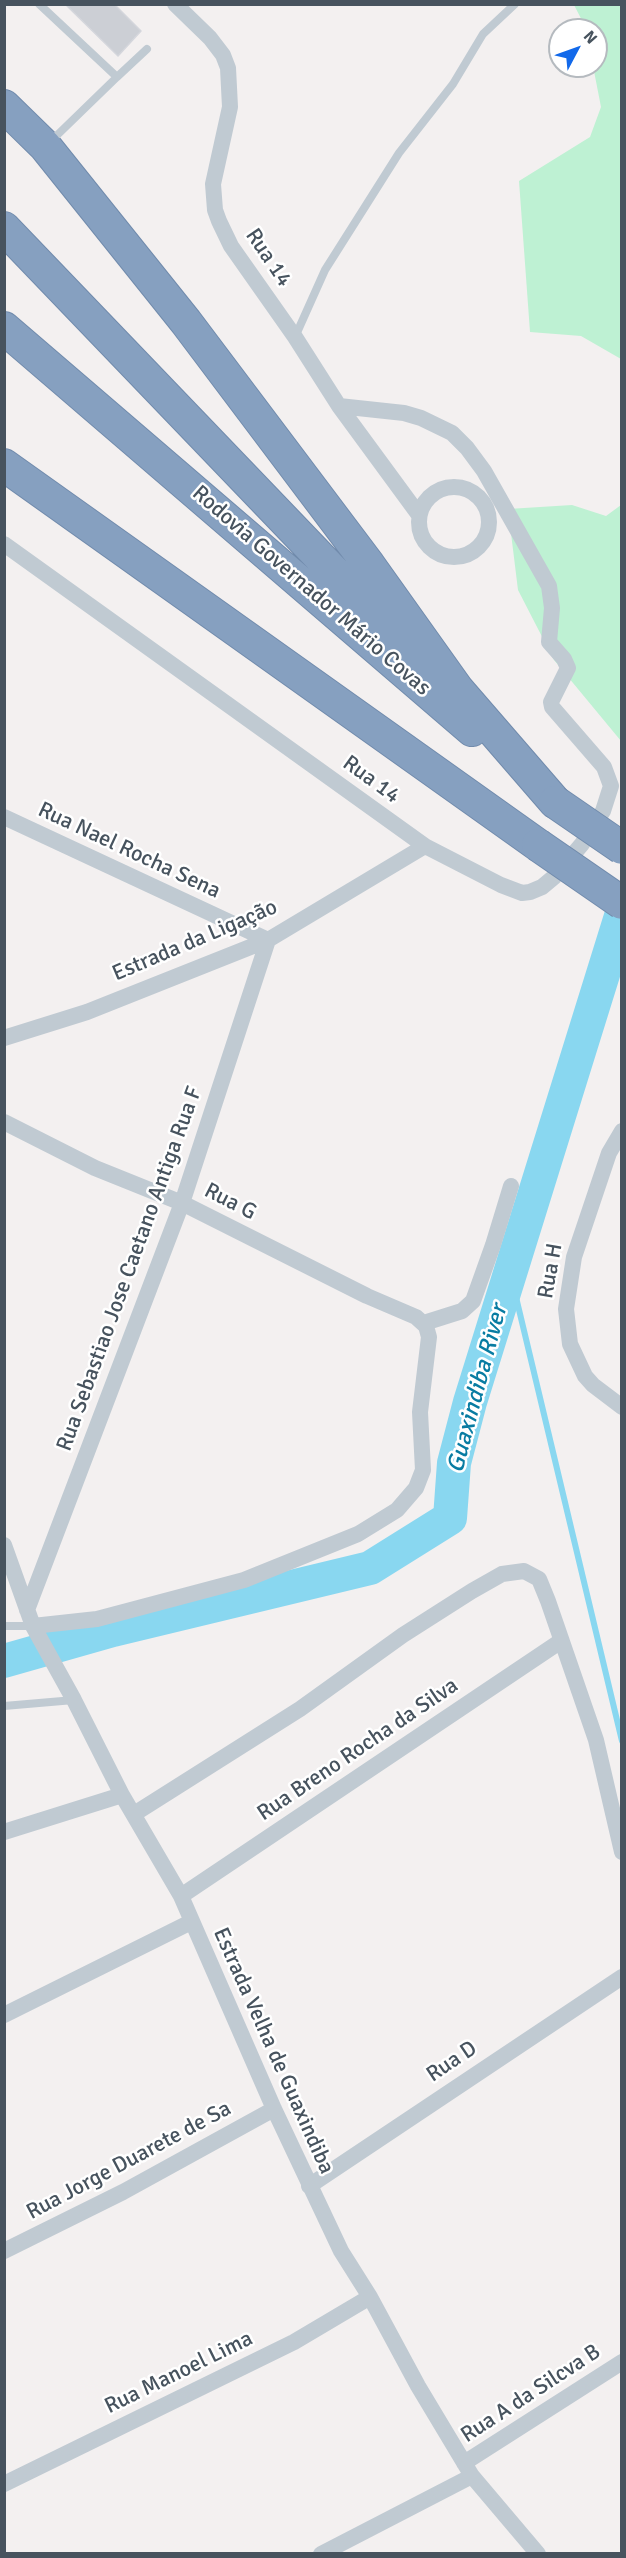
<!DOCTYPE html>
<meta charset="utf-8">
<style>
body{margin:0}
#map{position:relative;width:626px;height:2558px;overflow:hidden;background:#f3f0f0;font-family:Signika,sans-serif}
canvas{display:block}
.frame{position:absolute;inset:0;border:6px solid #47535e;pointer-events:none}
.north{position:absolute;left:548px;top:18px;width:60px;height:60px;box-sizing:border-box;background:#fff;border:2px solid #b5babf;border-radius:50%;rotate:49deg;font-size:16px;font-weight:700;line-height:24px;text-align:center;color:#47535e}
.north::after{content:'';display:block;margin:auto;width:21px;height:27px;background:#1269ea;clip-path:polygon(50% 0,100% 100%,50% 72%,0 100%)}
</style>
<div id="map">
<canvas width="626" height="2558"></canvas>
<div class="frame"></div>
<div class="north">N</div>
</div>
<script>
const g = document.querySelector('canvas').getContext('2d');
g.lineJoin = 'round';
function fillPath(path, color) { g.fillStyle = color; g.fill(path, 'evenodd'); }
const poly = rows => new Path2D(rows.map(r => 'M' + r).join(''));
function stroke(path, color, width, dash) { g.strokeStyle = color; g.lineWidth = width; g.lineCap = dash ? 'butt' : 'round'; g.setLineDash(dash || []); g.stroke(path); }
function drawText(font, color, halo, rows, align = 'center') {
  g.font = font + ' Signika,sans-serif'; g.lineWidth = 5; g.setLineDash([]); g.textBaseline = 'middle'; g.strokeStyle = halo; g.fillStyle = color; for (const [text, x, y, turn = 0] of rows) {
    g.save(); g.translate(x, y); g.rotate((+turn || 0) * Math.PI / 180); g.textAlign = isNaN(turn) ? turn : align; if (halo) g.strokeText(text, 0, 0); g.fillText(text, 0, 0); g.restore();
  }
}
fillPath(poly([
 [574,5,621,5,621,359,581,336,530,332,519,181,590,137,601,107,593,66,596,66,596,30,587,30],
 [572,505,606,516,621,505,621,741,554,660,518,590,508,509]
]), '#bef1d3');
stroke(poly([
 [510,1272,622,1741]
]), '#89d7f0', 6);
stroke(poly([
 [4,1661,113,1630,370,1568,450,1518,454,1463,470,1402,622,913]
]), '#89d7f0', 34);
const building = poly([
 [65,4,114,4,141,31,118,56,65,4]
]);
fillPath(building, '#cccfd5');
stroke(building, '#d4d6dc', 1.5);
const highway = poly([
 [4,106,45,146,186,322,369,565,458,690,555,802],
 [4,228,411,652],
 [4,328,472,730],
 [4,465,538,845]
]);
stroke(highway, '#718bac', 34);
stroke(poly([
 [39,4,117,77,49,143],
 [117,77,147,49],
 [295,337,325,270,399,153,453,84,483,34,515,4],
 [4,1626,33,1626],
 [4,1706,74,1700]
]), '#c0cad2', 8);
stroke(poly([
 [175,4,210,38,223,55,228,68,230,107,213,184,215,210,219,221,231,246,295,337,339,406,419,515],
 '419 522a35 35 0 1 1 70 0a35 35 0 1 1-70 0Z',
 [4,544,425,846,501,885,522,893,530,892,542,887,554,877,582,844,603,811,611,786,604,767,552,707,551,702,568,668,564,659,549,642,552,608,549,586,484,471,467,448,452,433,421,418,404,413,339,406],
 [4,817,268,940],
 [4,1038,87,1012,268,940,425,846],
 [4,1122,95,1168,182,1203,367,1296,416,1317,426,1326,429,1337,420,1412,423,1470,416,1488,397,1510,358,1534,244,1580,97,1619,33,1626],
 [622,1131,609,1153,574,1257,566,1309,570,1344,585,1376,593,1385,622,1407],
 [424,1323,462,1311,473,1301,493,1245,511,1186],
 [4,1545,33,1626,74,1700,122,1795,181,1896,274,2109,341,2251,370,2297,418,2386,472,2476,538,2554],
 [27,1610,182,1203,268,940],
 [134,1814,300,1709,403,1635,472,1591,502,1574,524,1571,539,1579,548,1601,596,1740,622,1852],
 [4,1832,122,1795],
 [181,1896,561,1641],
 [4,2015,191,1922],
 [309,2186,622,1977],
 [4,2251,123,2192,274,2109],
 [464,2463,622,2362],
 [4,2484,294,2342,370,2297],
 [321,2554,472,2476]
]), '#c0cad2', 16);
stroke(highway, '#86a0c0', 32);
const highwayBridge = poly([
 [555,802,622,848],
 [538,845,622,903]
]);
stroke(highwayBridge, '#718bac', 34, []);
stroke(highwayBridge, '#86a0c0', 32);
drawText('22px', '#47535e', '#fff', [
 ["Rua 14",268,258,56],
 ["Rodovia Governador Mário Covas",311,591,41],
 ["Rua 14",371,780,36],
 ["Rua Nael Rocha Sena",129,851,25],
 ["Estrada da Ligação",195,941,-23],
 ["Rua G",230,1202,27],
 ["Rua Sebastiao Jose Caetano Antiga Rua F",130,1269,-70],
 ["Rua H",551,1271,-80],
 ["Rua Breno Rocha da Silva",358,1750,-34],
 ["Estrada Velha de Guaxindiba",273,2051,66],
 ["Rua D",452,2062,-34],
 ["Rua Jorge Duarete de Sa",129,2161,-28],
 ["Rua Manoel Lima",179,2373,-26],
 ["Rua A da Silcva B",531,2394,-33]
]);
drawText('italic 24px', '#087ca2', '#fff', [
 ["Guaxindiba River",478,1389,-75]
]);
</script>
